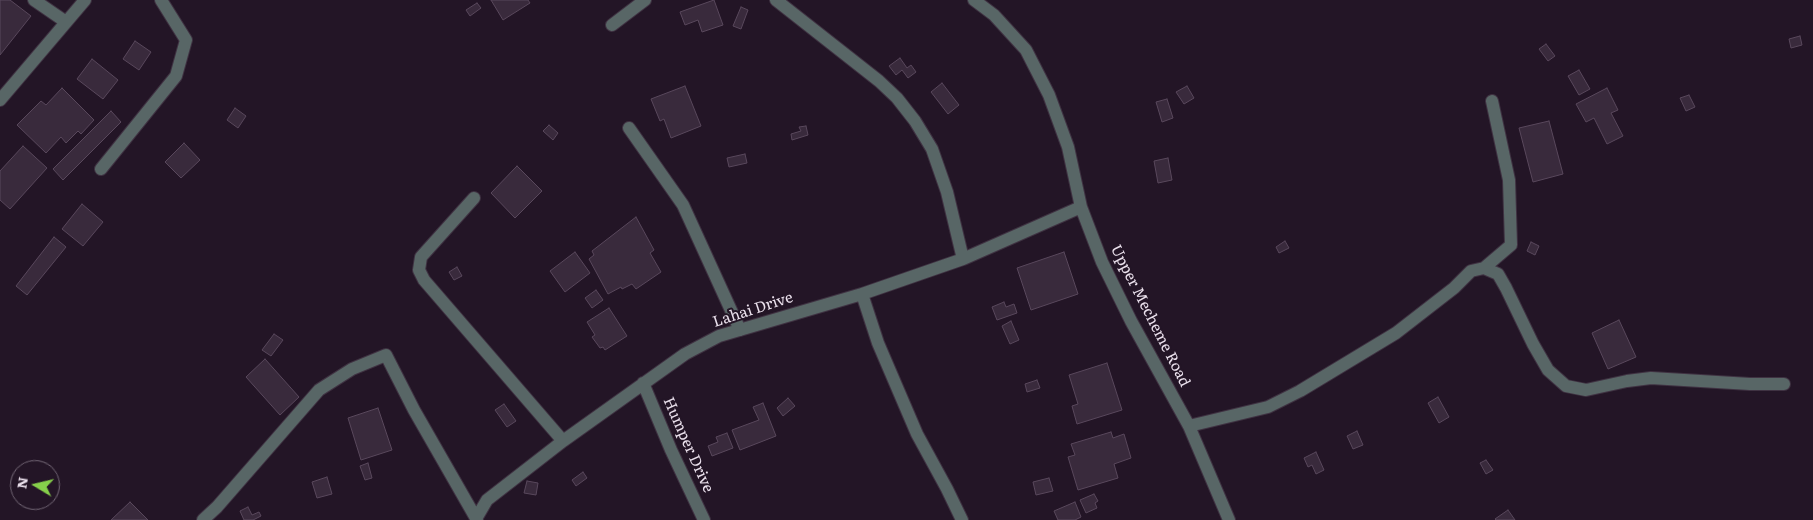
<!DOCTYPE html>
<style>
body{margin:0}
#map{position:relative;width:1813px;height:520px;overflow:hidden;background:#231526;font-family:Literata,serif}
canvas{display:block}
.north{position:absolute;left:10px;top:460px;width:50px;height:50px;box-sizing:border-box;background:#231526;border:1px solid #736776;border-radius:50%;rotate:279deg;font-size:14px;font-weight:700;line-height:20px;text-align:center;color:#ebe1ed}
.north::after{content:'';display:block;margin:auto;width:18px;height:22px;background:#86cf4b;clip-path:polygon(50% 0,100% 100%,50% 72%,0 100%)}
</style>
<div id="map">
<canvas width="1813" height="520"></canvas>
<div class="north">N</div>
</div>
<script>
const g = document.querySelector('canvas').getContext('2d');
g.lineJoin = 'round';
function fillPath(path, color) { g.fillStyle = color; g.fill(path, 'evenodd'); }
const poly = rows => new Path2D(rows.map(r => 'M' + r).join(''));
function stroke(path, color, width, dash) { g.strokeStyle = color; g.lineWidth = width; g.lineCap = dash ? 'butt' : 'round'; g.setLineDash(dash || []); g.stroke(path); }
function drawText(font, color, halo, rows, align = 'center') {
  g.font = font + ' Literata,serif'; g.lineWidth = 4; g.setLineDash([]); g.textBaseline = 'middle'; g.strokeStyle = halo; g.fillStyle = color; for (const [text, x, y, turn = 0] of rows) {
    g.save(); g.translate(x, y); g.rotate((+turn || 0) * Math.PI / 180); g.textAlign = isNaN(turn) ? turn : align; if (halo) g.strokeText(text, 0, 0); g.fillText(text, 0, 0); g.restore();
  }
}
const building = poly([
 [0,0,10,0,31,16,0,55,0,0],
 [491,0,528,0,530,3,503,20,491,0],
 [714,0,723,25,702,32,698,20,685,25,680,12,714,0],
 [477,3,481,8,470,16,466,10,477,3],
 [741,7,748,10,741,29,733,26,741,7],
 [1800,36,1802,45,1791,48,1789,39,1800,36],
 [135,41,151,52,139,70,123,59,135,41],
 [1546,44,1555,56,1548,61,1539,49,1546,44],
 [900,58,907,68,911,65,916,72,908,78,902,70,896,75,889,66,900,58],
 [92,59,118,80,103,99,77,79,92,59],
 [1579,70,1590,89,1579,95,1568,76,1579,70],
 [942,83,959,105,948,114,931,92,942,83],
 [685,86,701,126,671,138,664,119,660,121,651,99,685,86],
 [1187,86,1194,98,1184,104,1176,92,1187,86],
 [62,88,94,120,81,134,78,131,66,143,61,137,46,153,17,125,41,101,46,105,62,88],
 [1607,88,1618,110,1611,113,1623,136,1607,144,1594,118,1586,122,1576,104,1607,88],
 [1689,95,1695,107,1686,111,1680,98,1689,95],
 [1167,99,1173,118,1162,122,1156,102,1167,99],
 [235,108,246,116,238,128,227,120,235,108],
 [111,111,121,122,63,180,53,169,111,111],
 [1549,121,1563,174,1533,182,1519,128,1549,121],
 [549,125,558,133,553,140,543,131,549,125],
 [806,126,808,135,792,140,791,134,801,131,799,127,806,126],
 [184,143,200,160,181,178,165,162,184,143],
 [23,146,47,168,10,209,0,200,0,171,23,146],
 [745,154,747,163,729,167,727,158,745,154],
 [1168,158,1172,180,1158,183,1154,161,1168,158],
 [517,166,542,191,515,218,491,193,517,166],
 [82,204,103,222,83,246,62,229,82,204],
 [636,217,654,250,650,253,661,272,636,289,632,284,622,289,621,287,608,294,589,259,594,255,592,251,636,217],
 [54,237,66,247,27,295,16,286,54,237],
 [1285,241,1289,248,1279,253,1276,247,1285,241],
 [1531,242,1539,246,1535,255,1527,251,1531,242],
 [575,252,590,273,565,292,550,271,575,252],
 [1064,252,1078,294,1031,310,1017,268,1064,252],
 [457,267,462,276,454,280,449,272,457,267],
 [596,290,603,300,592,308,585,298,596,290],
 [1004,302,1006,307,1014,304,1017,313,997,320,992,307,1004,302],
 [609,308,627,336,605,350,603,347,600,348,592,337,595,335,587,322,609,308],
 [1619,320,1636,357,1608,369,1592,333,1619,320],
 [1011,321,1019,340,1010,344,1002,326,1011,321],
 [274,334,283,340,271,356,262,350,274,334],
 [265,359,299,397,280,415,246,377,265,359],
 [1107,363,1122,410,1077,424,1072,406,1078,404,1069,375,1107,363],
 [1037,380,1040,388,1027,392,1025,384,1037,380],
 [1438,397,1449,417,1439,423,1428,403,1438,397],
 [788,398,795,406,783,416,777,408,788,398],
 [763,403,776,436,740,450,732,430,759,420,753,407,763,403],
 [504,404,516,421,507,427,495,410,504,404],
 [378,408,392,450,361,460,348,418,378,408],
 [1357,431,1363,445,1353,449,1347,436,1357,431],
 [1111,432,1113,438,1124,434,1131,458,1114,464,1118,478,1078,490,1068,457,1075,455,1071,444,1111,432],
 [727,433,733,448,712,456,708,446,718,442,716,437,727,433],
 [1316,452,1324,470,1316,474,1312,465,1308,467,1304,458,1316,452],
 [1486,460,1493,470,1486,474,1480,463,1486,460],
 [368,463,372,478,365,480,360,466,368,463],
 [583,472,587,478,576,486,572,480,583,472],
 [327,477,332,494,317,498,312,482,327,477],
 [1049,478,1053,491,1036,495,1033,482,1049,478],
 [527,481,538,483,536,495,524,493,527,481],
 [1094,494,1098,501,1095,503,1097,508,1086,513,1080,500,1094,494],
 [130,502,148,520,111,520,130,502],
 [1075,502,1081,517,1075,520,1058,520,1054,511,1075,502],
 [248,507,252,515,259,512,261,516,253,520,244,520,240,511,248,507],
 [1508,510,1515,520,1496,520,1495,519,1508,510]
]);
fillPath(building, '#392a3c');
stroke(building, '#59485c', 1);
const street = poly([
 [34,0,66,22],
 [776,0,879,81,897,98,915,121,932,149,947,192,963,259],
 [974,0,994,15,1026,50,1049,95,1068,147,1081,207,1102,262,1131,321,1189,426,1229,520],
 [612,25,645,0],
 [0,100,85,0],
 [629,128,683,205,740,330],
 [101,169,176,76,186,40,161,0],
 [474,198,421,257,419,270,424,280,563,441],
 [1484,268,1498,274,1506,288,1533,344,1548,370,1566,386,1586,390,1627,381,1651,378,1750,384,1784,384],
 [862,294,878,343,917,434,947,489,962,520],
 [643,383,671,450,704,520],
 [1189,426,1268,407,1300,391,1396,333,1454,288,1471,271,1484,268,1511,245,1509,180,1492,101],
 [477,517,487,500,563,441,685,354,719,336,862,294,963,259,1081,207],
 [203,520,217,507,319,390,352,369,386,355,414,410,477,520]
]);
stroke(street, '#3f3242', 14);
stroke(street, '#586666', 12);
drawText('15px', '#ebe1ed', '#231526', [
 ["Lahai Drive",753,310,-18],
 ["Upper Mecheme Road",1150,316,63],
 ["Humper Drive",688,445,66]
]);
</script>
